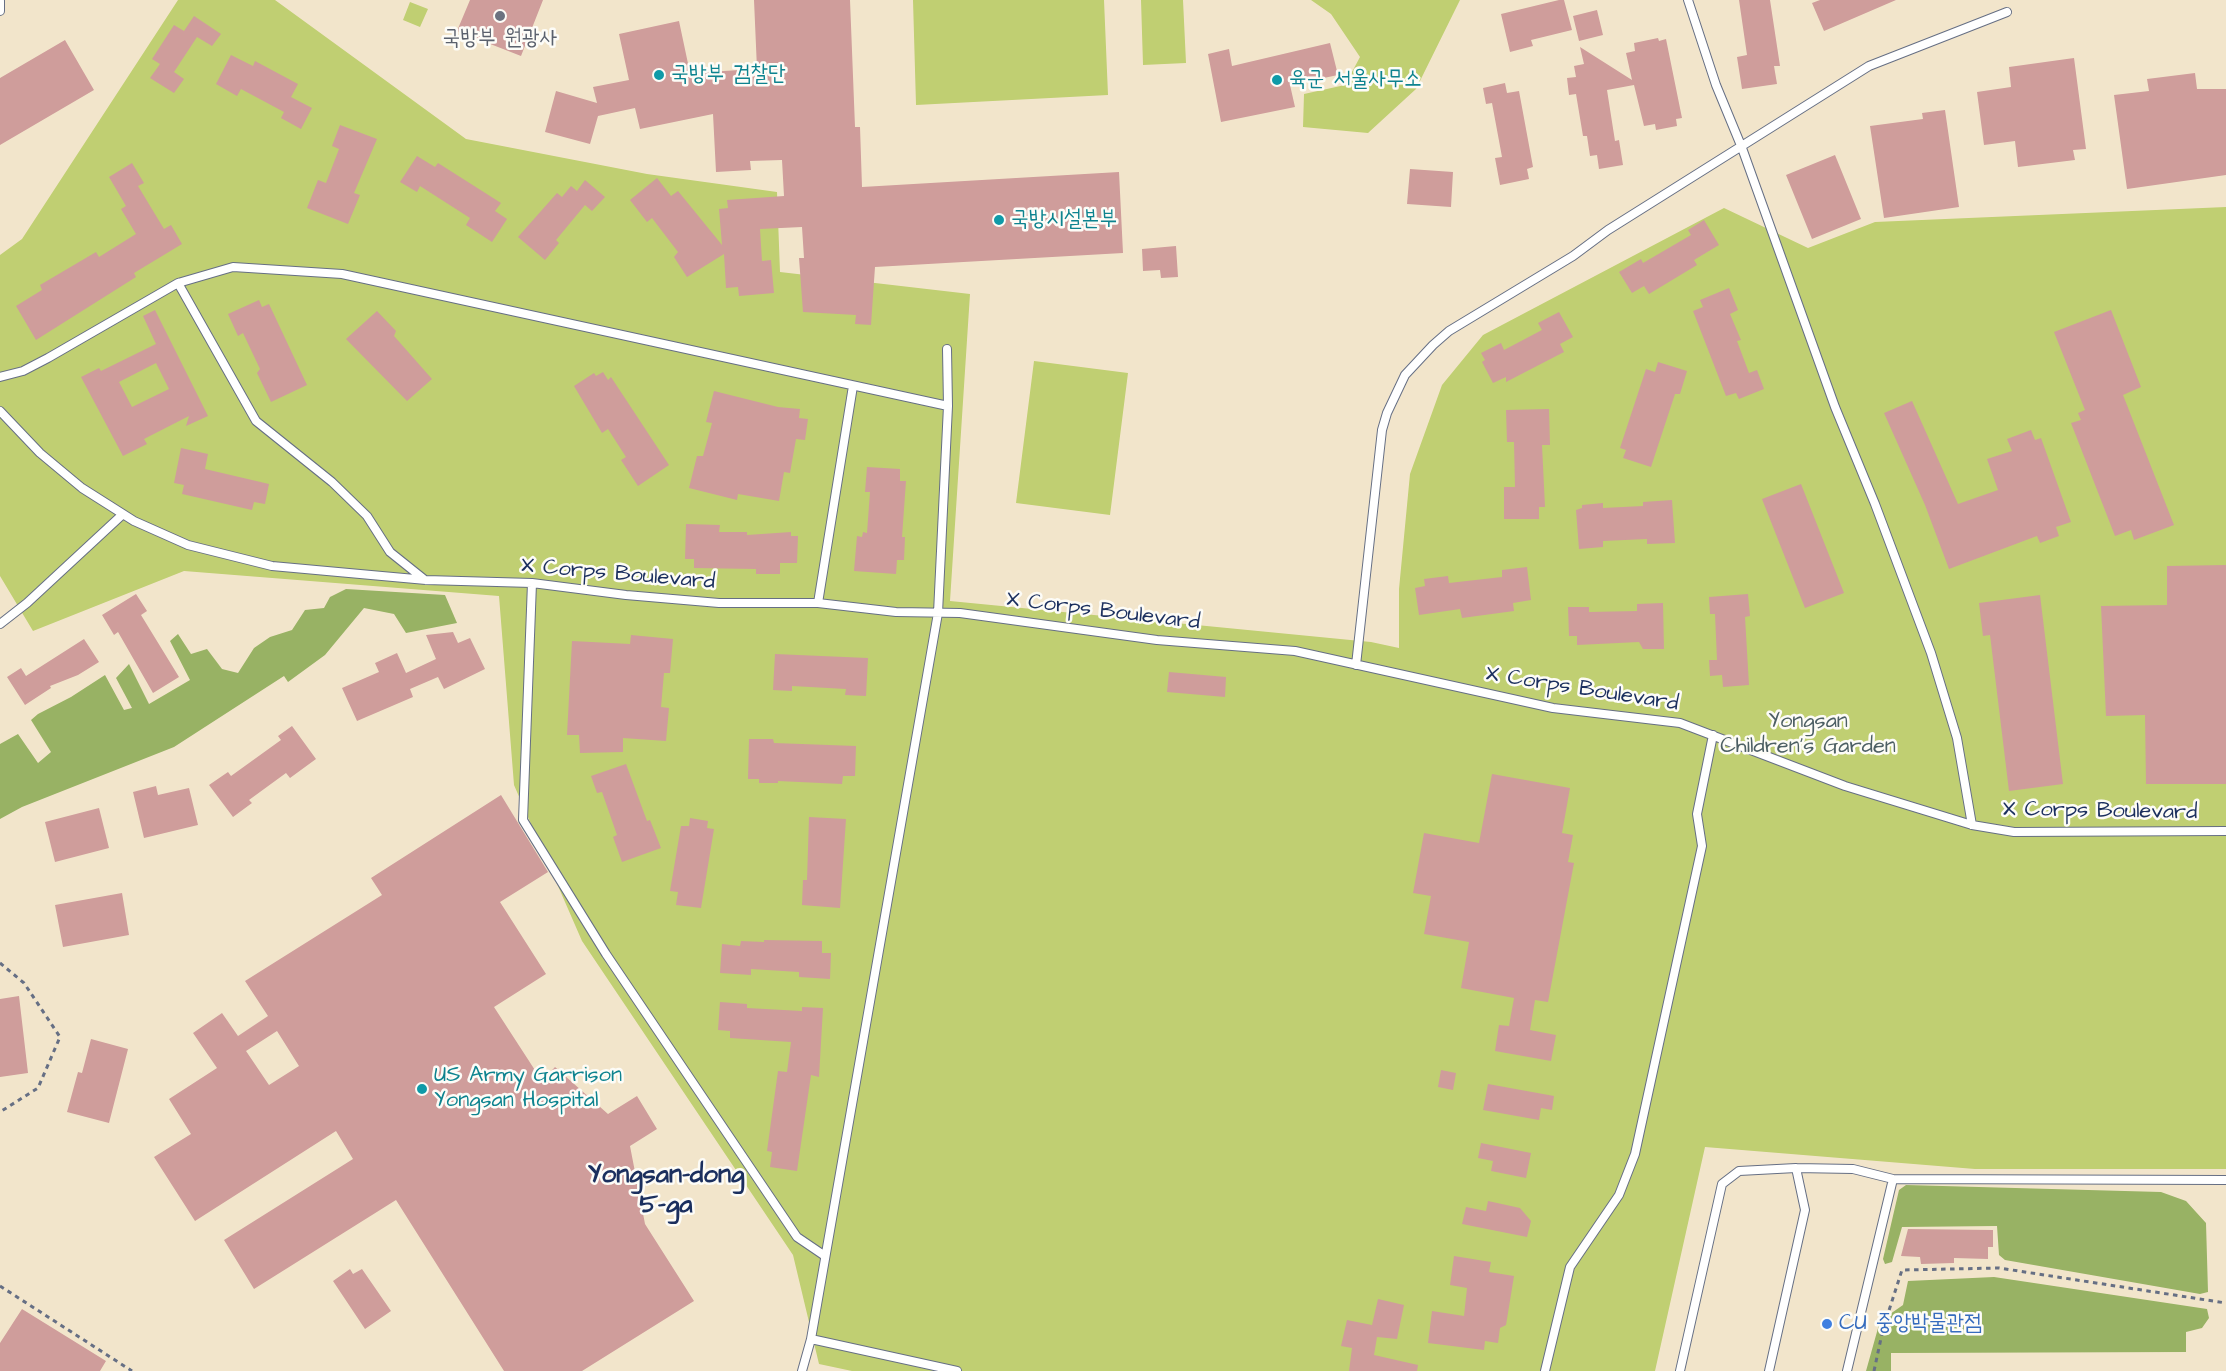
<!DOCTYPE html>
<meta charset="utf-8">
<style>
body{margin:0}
canvas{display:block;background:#f2e5cb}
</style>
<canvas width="2226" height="1371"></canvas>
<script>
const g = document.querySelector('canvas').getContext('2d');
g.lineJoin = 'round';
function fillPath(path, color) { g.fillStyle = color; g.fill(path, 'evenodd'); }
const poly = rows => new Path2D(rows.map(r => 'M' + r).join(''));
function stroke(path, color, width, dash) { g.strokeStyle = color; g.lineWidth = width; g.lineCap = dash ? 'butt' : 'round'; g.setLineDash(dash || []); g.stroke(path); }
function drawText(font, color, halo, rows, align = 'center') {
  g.font = font + ' "Architects Daughter","Poor Story",sans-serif'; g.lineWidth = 5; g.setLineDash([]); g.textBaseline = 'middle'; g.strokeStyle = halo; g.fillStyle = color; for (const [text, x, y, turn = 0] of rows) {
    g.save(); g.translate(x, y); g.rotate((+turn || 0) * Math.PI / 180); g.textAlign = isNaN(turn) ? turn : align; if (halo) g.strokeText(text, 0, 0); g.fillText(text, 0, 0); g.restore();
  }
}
fillPath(poly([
 [178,0,275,0,466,139,647,174,777,192,780,272,970,294,950,601,1371,642,1399,648,1399,589,1410,474,1442,385,1483,335,1724,208,1808,248,1875,222,2226,207,2226,1169,1975,1169,1705,1147,1655,1371,852,1371,819,1364,793,1255,582,941,514,785,499,596,184,571,33,631,0,576,0,255,22,239],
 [913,0,1104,0,1108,95,916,105],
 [1141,0,1183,0,1186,63,1143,65],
 [1311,0,1460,0,1416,89,1368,133,1303,127,1304,94,1345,85,1360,57,1331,14],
 [410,2,428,9,420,27,403,20],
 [1034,361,1128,373,1110,515,1016,503]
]), '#c0cf72');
fillPath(poly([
 [346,589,445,595,457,623,406,633,394,614,364,608,325,655,288,682,284,676,174,747,22,807,0,819,0,744,18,734,38,763,51,752,31,720,38,714,71,697,105,675,124,710,132,708,116,678,129,664,149,704,190,680,170,641,178,634,191,654,207,649,222,669,238,673,254,648,270,637,292,630,305,610,324,608,330,597],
 [1906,1185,2161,1192,2186,1201,2206,1223,2208,1292,2200,1294,2005,1260,1999,1255,1997,1226,1902,1227,1892,1262,1885,1264,1883,1259,1899,1190],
 [1994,1277,2207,1309,2209,1318,2202,1328,2186,1332,2186,1352,1891,1353,1891,1371,1866,1371,1880,1321,1903,1305,1908,1281]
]), '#98b264');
fillPath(poly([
 [470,0,543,0,521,56,457,31],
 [754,0,850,0,855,127,860,127,862,187,1119,172,1123,253,875,267,871,325,855,324,856,315,803,312,799,258,804,258,802,227,760,229,762,261,771,260,774,293,739,296,738,287,726,288,724,254,687,277,674,257,678,252,652,218,647,222,630,200,657,178,671,196,678,191,722,245,719,209,728,208,727,200,784,196,782,160,750,161,751,170,716,172,713,114,640,129,635,108,598,116,590,144,545,132,556,91,597,103,593,87,629,80,619,34,679,21,690,73,757,69],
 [1559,0,1564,0,1572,30,1531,40,1533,46,1510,52,1501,14],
 [1739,0,1770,0,1780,66,1774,66,1777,84,1742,89,1737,57,1747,55],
 [1820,0,1896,0,1824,31,1812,3],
 [1597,10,1603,35,1579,41,1573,16],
 [194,16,221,34,212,46,197,37,174,72,184,79,174,93,150,78,160,64,152,59,174,25,184,31],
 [1658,38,1659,41,1666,39,1682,118,1676,119,1677,126,1656,130,1655,124,1644,126,1634,85,1607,90,1615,141,1619,140,1623,165,1599,169,1597,155,1590,156,1587,136,1583,136,1576,94,1569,95,1567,78,1576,77,1574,66,1584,64,1580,47,1632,80,1626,53,1635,51,1634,43],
 [65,40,94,90,0,145,0,78],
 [1330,43,1338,75,1290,85,1295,107,1221,122,1208,54,1229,49,1232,66],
 [231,55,253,66,255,61,298,84,291,97,312,108,301,129,281,118,284,112,241,89,237,96,216,84],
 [2074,58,2086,149,2073,150,2075,160,2018,167,2015,141,1984,145,1977,92,2011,87,2009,67],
 [2195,73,2197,89,2226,89,2226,175,2127,189,2114,95,2149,91,2147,79],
 [1505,83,1507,93,1519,91,1533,167,1527,169,1529,179,1500,185,1495,158,1502,157,1492,103,1486,104,1483,88],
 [1945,110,1959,207,1884,218,1870,126,1923,119,1922,113],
 [340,125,377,139,354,193,360,195,348,224,307,208,318,180,326,183,339,149,332,146],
 [1835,155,1861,219,1812,239,1786,175],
 [417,156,435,167,438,163,501,203,495,211,507,219,492,242,466,225,470,218,420,186,417,192,400,182],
 [132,163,144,183,138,186,164,229,171,225,182,244,134,273,136,277,36,340,16,306,42,290,40,285,96,252,99,257,136,234,121,209,126,206,109,177],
 [1410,169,1453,172,1451,207,1407,204],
 [585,180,605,197,592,211,585,205,556,240,559,243,545,260,518,237,557,193,562,197,571,186,577,191],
 [1704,220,1719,245,1694,260,1697,265,1649,294,1644,286,1632,293,1619,272,1641,259,1643,263,1691,235,1688,230],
 [1176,246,1178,277,1161,278,1160,270,1143,271,1142,249],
 [1729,288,1738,310,1730,314,1741,340,1737,341,1749,373,1757,370,1764,389,1739,399,1736,393,1726,396,1693,311,1703,307,1700,300],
 [259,300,262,307,269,304,307,385,271,402,257,373,260,369,243,333,238,336,228,314],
 [155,310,208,416,186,426,189,416,144,439,147,444,123,456,81,377,99,368,101,371,156,344,143,316],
 [156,363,169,389,132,407,119,382],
 [2111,310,2141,387,2123,395,2174,525,2134,540,2131,530,2115,536,2071,423,2081,420,2078,413,2085,410,2054,332],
 [377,311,396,331,394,336,432,379,407,401,346,339],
 [1559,312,1573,337,1560,344,1564,352,1506,382,1506,377,1493,383,1482,362,1485,360,1481,353,1501,343,1504,350,1542,330,1538,323],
 [1658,362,1687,371,1680,394,1675,394,1651,467,1623,458,1626,450,1620,448,1646,369,1655,372],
 [603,372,608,380,611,377,669,465,638,486,621,460,626,457,608,429,602,433,574,386,594,373,596,376],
 [714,391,778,407,800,409,799,418,808,419,805,440,796,439,790,473,784,472,779,501,738,494,737,500,689,488,697,456,703,456,712,423,706,422],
 [1912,401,1958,504,1998,490,1987,459,2012,451,2007,439,2031,430,2035,440,2041,438,2071,522,2056,527,2059,536,2040,543,2037,536,1949,569,1925,505,1884,413],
 [1549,409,1550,445,1542,445,1545,507,1539,507,1539,519,1504,519,1504,487,1515,487,1514,442,1507,442,1506,410],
 [181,448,208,454,205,469,269,484,265,504,254,502,252,510,182,494,184,485,174,483],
 [867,467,900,469,900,481,906,481,902,537,905,537,904,560,897,560,896,574,854,571,857,536,862,537,863,532,867,533,870,492,865,492],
 [1801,484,1844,593,1805,608,1762,499],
 [1672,500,1675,543,1647,544,1647,539,1603,541,1603,547,1579,549,1576,510,1582,508,1582,505,1603,503,1603,508,1643,506,1643,502],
 [686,524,720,525,719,532,747,532,747,535,791,532,791,536,798,536,797,563,780,563,780,574,756,574,756,569,694,568,694,559,685,559],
 [2226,565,2226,784,2146,784,2145,715,2106,716,2101,606,2167,605,2167,566],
 [1527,567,1531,600,1513,603,1514,611,1462,618,1460,609,1419,615,1415,588,1425,586,1424,579,1448,576,1449,583,1502,577,1502,570],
 [136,594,147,611,141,615,179,677,153,693,118,632,114,635,102,615],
 [1748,594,1750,616,1745,617,1749,685,1723,687,1722,675,1710,676,1709,660,1717,660,1715,614,1710,614,1709,597],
 [2040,595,2063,784,2009,791,1990,635,1983,636,1979,603],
 [1663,603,1664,649,1643,649,1639,642,1577,645,1577,636,1569,636,1568,607,1589,607,1589,612,1637,611,1637,604],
 [453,632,458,643,470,638,485,669,444,689,438,677,410,689,413,697,357,721,342,688,379,672,375,663,397,653,406,673,436,659,426,635],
 [631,635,673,639,670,673,664,673,661,707,669,708,666,741,623,738,623,752,580,753,579,735,567,735,572,641,630,644],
 [84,639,99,662,78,675,50,686,51,688,25,705,7,677,21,668,26,676],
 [775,654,868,658,866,696,845,695,846,689,792,686,792,691,773,690],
 [1169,672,1226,677,1225,697,1167,692],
 [292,726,316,759,290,778,286,773,249,800,252,803,233,817,209,785,228,772,231,776,281,740,278,736],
 [749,739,773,739,774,743,856,746,855,776,843,776,842,784,778,781,778,783,759,783,759,779,748,779],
 [626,764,647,821,650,820,661,848,622,862,613,837,617,835,602,792,597,793,591,776],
 [1492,774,1570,788,1562,833,1573,835,1568,862,1574,863,1548,1002,1535,1000,1530,1030,1556,1035,1551,1061,1495,1051,1499,1025,1509,1026,1514,998,1461,988,1469,942,1424,934,1431,896,1413,893,1424,833,1479,843],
 [156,786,158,795,189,788,198,825,144,838,133,792],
 [501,795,548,872,500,902,546,974,494,1007,542,1081,555,1067,608,1114,637,1096,657,1129,630,1146,645,1224,694,1301,582,1371,504,1371,396,1200,254,1289,224,1240,353,1159,336,1131,195,1221,154,1157,191,1134,169,1099,217,1068,193,1033,222,1013,238,1036,268,1016,245,981,382,895,371,878],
 [277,1031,299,1066,269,1085,246,1051],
 [99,808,109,848,55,862,45,822],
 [809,817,846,819,840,908,802,905,803,880,807,880],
 [690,818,708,821,707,828,714,829,701,908,676,905,678,892,670,891,681,826,689,826],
 [122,893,129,935,63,947,55,905],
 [764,940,822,941,822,953,831,953,830,979,799,977,799,972,751,969,751,975,720,973,722,944,740,946,741,941,764,942],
 [19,996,28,1073,0,1077,0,999],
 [720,1002,747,1004,747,1008,802,1011,802,1007,823,1008,819,1077,811,1075,797,1171,770,1167,772,1152,767,1151,778,1071,787,1072,791,1042,730,1038,730,1031,718,1030],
 [91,1039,128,1049,109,1123,67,1112,78,1072,82,1073],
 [1441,1070,1456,1073,1453,1090,1438,1087],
 [1488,1084,1554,1096,1552,1110,1541,1108,1539,1120,1483,1110],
 [1481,1143,1531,1153,1526,1178,1491,1171,1493,1161,1478,1158],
 [1488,1201,1520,1208,1531,1221,1527,1237,1462,1224,1466,1207,1486,1211],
 [1908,1229,1993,1230,1993,1247,1988,1247,1988,1259,1954,1258,1954,1263,1921,1264,1920,1257,1901,1256],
 [1454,1256,1491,1262,1489,1272,1514,1276,1506,1325,1500,1328,1498,1343,1485,1341,1484,1350,1428,1343,1432,1311,1464,1316,1467,1288,1450,1285],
 [350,1269,353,1274,362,1269,391,1311,365,1329,333,1281],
 [1378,1299,1404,1305,1397,1339,1377,1337,1374,1355,1418,1365,1417,1371,1349,1371,1352,1348,1341,1346,1347,1320,1372,1325],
 [22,1309,106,1361,100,1371,0,1371,0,1343]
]), '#cf9d9b');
const lane = poly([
 [1688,0,1716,85,1742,148,1835,407,1875,504,1931,653,1957,738,1972,825],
 [0,1,0,11],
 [178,283,256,421,332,482,367,516,390,552,425,580],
 [947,349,948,406,938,613,811,1339,957,1371],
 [0,377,23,371,48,358,178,283,233,267,342,274,948,406],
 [0,411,40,453,82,488,134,521,188,545,272,566,426,580,532,583,626,595,719,603,818,603,896,612,960,613,1157,640,1295,651,1553,708,1680,723,1845,786,1972,825,2014,832,2226,831],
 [532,583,523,820,606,954,797,1237,825,1256],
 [818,603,853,386],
 [0,624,27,603,123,514],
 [1356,665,1382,430,1387,413,1405,375,1433,345,1449,331,1573,256,1608,230,1869,66,2007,12],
 [1796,1168,1853,1169,1893,1179,2226,1180],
 [802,1371,811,1339],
 [1545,1371,1570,1267,1619,1195,1635,1154,1702,846,1697,814,1713,735],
 [1680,1371,1722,1184,1739,1171,1796,1168,1805,1210,1769,1371],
 [1847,1371,1893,1179]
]);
stroke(lane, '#666f84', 10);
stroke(poly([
 [0,963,24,983,60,1037,38,1088,0,1112],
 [0,1286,132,1371],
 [1874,1371,1883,1329,1902,1270,1999,1268,2226,1303]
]), '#666f84', 3, [4.5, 4.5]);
stroke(lane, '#fff', 8);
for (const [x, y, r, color] of [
 [500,16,6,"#6b7280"],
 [659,75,6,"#0f9aa8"],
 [1277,80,6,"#0f9aa8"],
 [999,220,6,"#0f9aa8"],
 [422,1089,6,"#0f9aa8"],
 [1827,1324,6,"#3f7fe0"]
]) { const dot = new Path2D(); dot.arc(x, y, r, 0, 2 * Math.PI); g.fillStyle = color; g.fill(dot); stroke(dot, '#fdfcf7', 2); }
drawText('22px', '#5b616d', '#fdfcf7', [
 ["국방부 원광사",500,39]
]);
drawText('22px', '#0d838f', '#fdfcf7', [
 ["국방부 검찰단",671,75],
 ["육군 서울사무소",1289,80],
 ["국방시설본부",1011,220],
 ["US Army Garrison",434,1076],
 ["Yongsan Hospital",434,1101]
], 'left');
drawText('22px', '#1b2f5e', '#fdfcf7', [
 ["X Corps Boulevard",618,575,5],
 ["X Corps Boulevard",1103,612,7],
 ["X Corps Boulevard",1582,690,9],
 ["X Corps Boulevard",2100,812,1]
]);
drawText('22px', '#4d5f64', '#fdfcf7', [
 ["Yongsan",1808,722],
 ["Children's Garden",1808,747]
]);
drawText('22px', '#366cbe', '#fdfcf7', [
 ["CU 중앙박물관점",1839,1324]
], 'left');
drawText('bold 26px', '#1b2f5e', '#fdfcf7', [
 ["Yongsan-dong",666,1177],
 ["5-ga",666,1207]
]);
</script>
